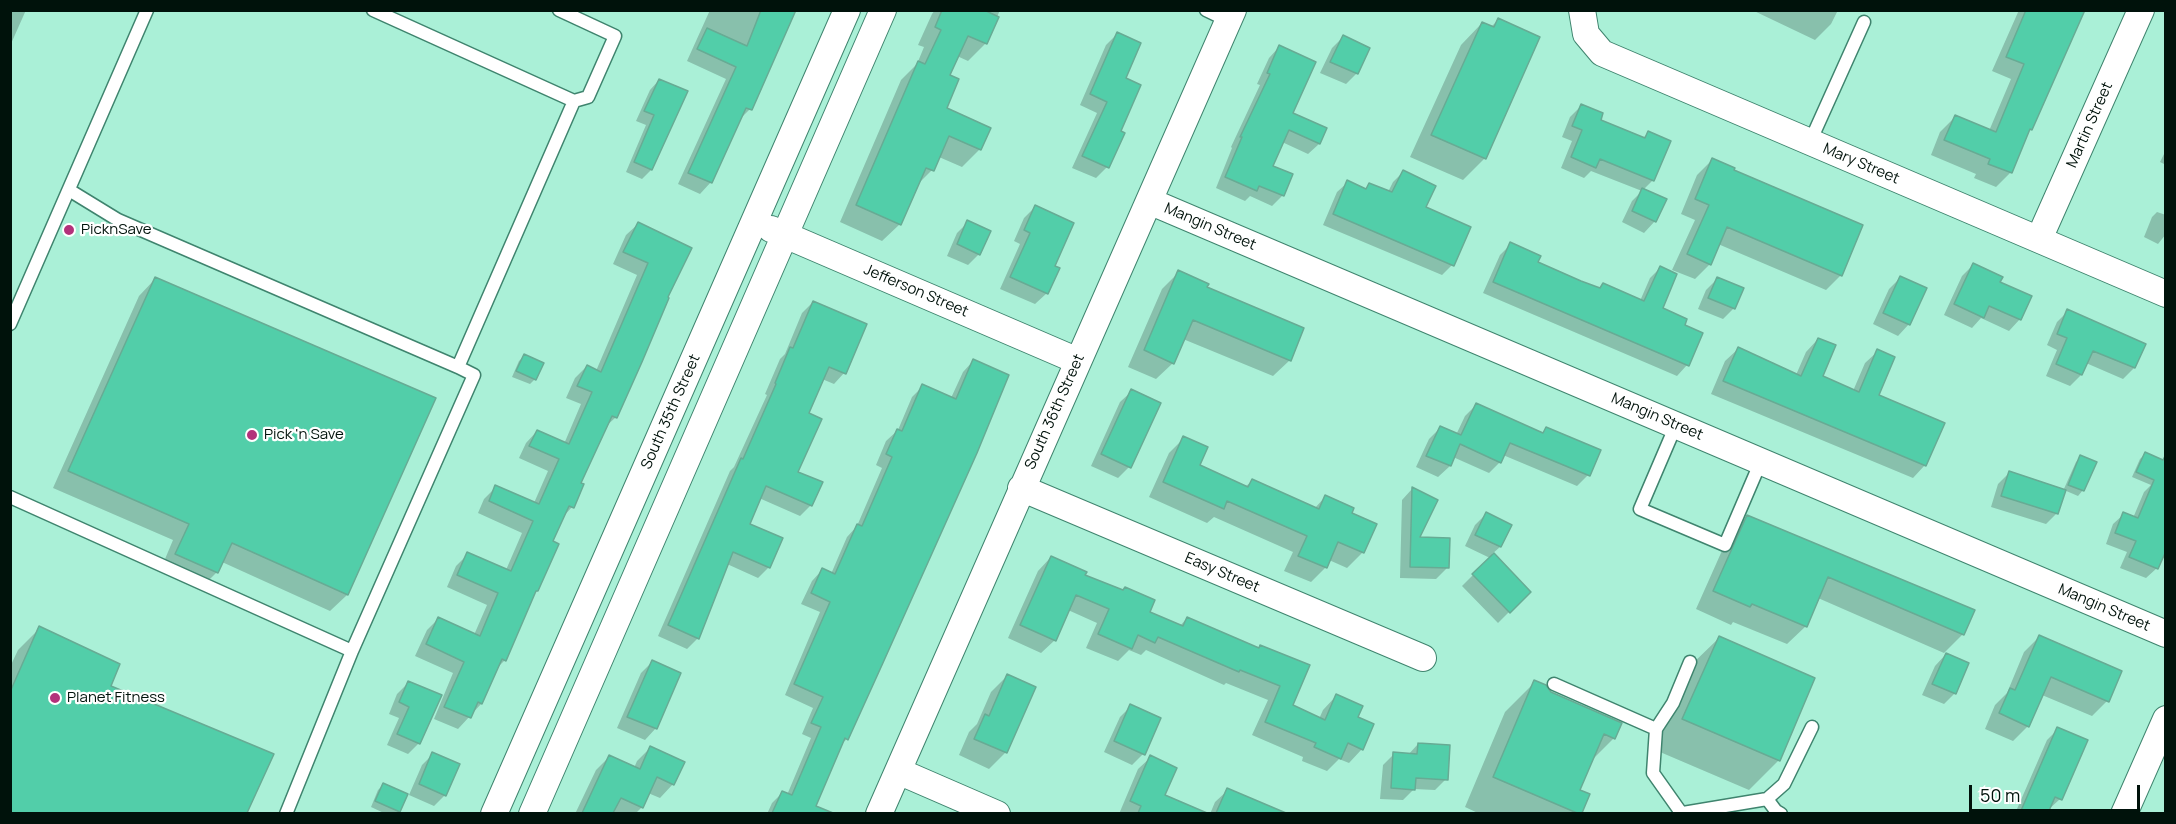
<!DOCTYPE html>
<style>
body{margin:0}
#map{position:relative;width:2176px;height:824px;overflow:hidden;background:#aaf0d7;font-family:Manrope,sans-serif}
canvas{display:block}
.frame{position:absolute;inset:0;border:12px solid #00120b;pointer-events:none}
.scale{position:absolute;left:1969px;top:785px;width:171px;height:27px;box-sizing:border-box;border:3px solid #00120b;border-top:0;padding-left:8px;font-size:18px;line-height:21px;white-space:nowrap;color:#00120b;-webkit-text-stroke:4px #fff;paint-order:stroke}
</style>
<div id="map">
<canvas width="2176" height="824"></canvas>
<div class="frame"></div>
<div class="scale">50 m</div>
</div>
<script>
const g = document.querySelector('canvas').getContext('2d');
g.lineJoin = 'round';
function fillPath(path, color) { g.fillStyle = color; g.fill(path, 'evenodd'); }
const poly = rows => new Path2D(rows.map(r => 'M' + r).join(''));
function stroke(path, color, width, dash) { g.strokeStyle = color; g.lineWidth = width; g.lineCap = dash ? 'butt' : 'round'; g.setLineDash(dash || []); g.stroke(path); }
function drawText(font, color, halo, rows, align = 'center') {
  g.font = font + ' Manrope,sans-serif'; g.lineWidth = 4.5; g.setLineDash([]); g.textBaseline = 'middle'; g.strokeStyle = halo; g.fillStyle = color; for (const [text, x, y, turn = 0] of rows) {
    g.save(); g.translate(x, y); g.rotate((+turn || 0) * Math.PI / 180); g.textAlign = isNaN(turn) ? turn : align; if (halo) g.strokeText(text, 0, 0); g.fillText(text, 0, 0); g.restore();
  }
}
fillPath(poly([
 [10,10,26,10,10,46],
 [710,10,794,10,750,109,739,120,711,182,700,194,678,184,726,79,687,61],
 [935,10,1000,10,986,43,968,61,957,56,948,76,945,109,980,149,962,167,939,157,932,170,915,187,900,224,882,241,840,222,901,80,917,64,924,47,918,45,932,14],
 [1752,10,1838,10,1831,24,1815,40],
 [2019,10,2080,10,2011,172,1996,187,1974,178,1976,174,1931,155,1940,132,1955,117,1989,131,2011,79,1992,71],
 [1498,20,1538,38,1484,159,1463,180,1410,157,1461,45,1482,23,1491,27],
 [1117,34,1124,78,1119,132,1107,167,1096,178,1072,168,1097,113,1080,105,1106,45],
 [1343,37,1357,73,1346,84,1320,73,1332,48],
 [1279,47,1291,114,1325,129,1319,144,1308,154,1282,142,1271,167,1291,175,1282,196,1272,206,1250,196,1245,201,1216,188,1232,148,1231,147,1260,85,1257,84,1269,58],
 [659,80,651,170,642,179,626,172,646,125,636,121,650,90],
 [1581,106,1599,121,1642,139,1648,133,1653,180,1643,190,1665,200,1655,221,1644,233,1622,222,1632,201,1642,191,1591,171,1584,178,1561,168,1572,141,1562,137,1570,117],
 [2166,150,2166,165,2160,162],
 [1712,160,1732,171,1841,275,1826,290,1718,244,1710,264,1695,279,1672,270,1695,220,1681,214,1697,175],
 [1403,172,1424,208,1452,265,1442,275,1323,225,1337,192,1348,182,1365,190,1369,185,1388,192,1393,182],
 [1035,207,1053,267,1047,293,1035,304,1000,289,1020,244,1014,241,1024,218],
 [2157,212,2166,215,2166,234,2158,244,2144,237,2152,217],
 [968,222,979,254,968,265,947,256,957,233],
 [638,224,666,298,641,361,615,418,604,428,579,484,572,507,562,518,551,542,537,591,533,594,505,660,495,670,481,704,458,729,434,719,453,673,415,656,427,630,438,619,474,635,487,605,447,587,456,566,468,554,506,570,522,533,478,513,484,499,496,487,534,503,548,471,519,458,526,443,537,431,564,444,581,404,566,398,575,378,587,366,596,371,637,275,613,264,626,235],
 [1511,244,1536,263,1598,289,1603,284,1640,301,1650,278,1660,268,1661,309,1683,325,1687,365,1677,376,1483,293,1500,255],
 [1973,265,1998,283,2030,297,2020,319,2009,331,1981,318,1972,328,1944,315,1962,276],
 [1179,272,1205,288,1290,360,1273,376,1183,339,1173,363,1156,379,1128,367,1162,289],
 [1900,278,1925,289,1909,324,1898,336,1873,324,1889,289],
 [155,279,434,399,347,595,330,611,222,562,217,572,200,589,160,571,173,540,53,488,139,296],
 [1717,279,1734,308,1723,319,1698,309,1706,290],
 [813,302,844,373,834,384,822,379,807,414,796,473,811,505,800,516,759,498,748,524,769,567,758,578,727,564,698,638,687,649,658,636,730,471,734,467,767,395,765,394,780,359,785,354,802,313],
 [2068,311,2134,368,2123,379,2086,363,2081,375,2070,386,2046,376,2057,350,2047,345,2057,322],
 [1818,339,1821,376,1853,391,1865,363,1878,351,1877,396,1925,465,1913,478,1711,394,1725,361,1738,349,1796,375,1806,352],
 [524,356,535,379,530,384,512,377,519,361],
 [973,361,847,739,840,745,814,807,817,808,815,814,767,814,772,803,782,793,787,795,811,738,802,734,813,708,785,695,820,612,801,604,812,581,822,570,831,574,847,537,857,526,882,468,876,465,886,441,898,430,912,397,923,386,951,398,963,372],
 [1132,391,1129,467,1118,478,1091,466,1120,402],
 [1476,405,1542,434,1546,429,1599,451,1588,475,1577,486,1503,455,1500,462,1489,473,1453,457,1450,466,1438,477,1416,467,1429,439,1440,428,1456,435,1465,416],
 [1184,438,1198,466,1245,487,1252,481,1314,509,1325,497,1350,514,1375,525,1362,553,1347,568,1329,560,1326,567,1311,582,1284,571,1293,552,1214,517,1207,523,1149,497,1169,453],
 [2145,454,2165,462,2157,568,2146,578,2120,568,2127,552,2106,544,2113,524,2124,514,2133,518,2144,492,2151,485,2132,477,2140,459],
 [2081,457,2083,490,2078,496,2064,490,2057,513,2046,524,1991,507,1998,484,2009,473,2063,491,2076,462],
 [1412,489,1418,539,1447,568,1436,579,1400,578,1402,500],
 [1486,514,1510,525,1500,547,1492,554,1529,592,1498,623,1462,586,1490,558,1465,546,1475,525],
 [1747,516,1973,610,1963,634,1944,653,1818,598,1806,626,1787,644,1733,622,1731,625,1696,609,1729,535],
 [1051,557,1148,612,1180,626,1187,618,1258,649,1261,646,1291,706,1319,719,1323,710,1336,696,1356,718,1362,749,1349,763,1339,759,1327,771,1302,761,1303,757,1252,735,1268,700,1226,683,1224,685,1146,650,1141,655,1129,650,1118,661,1086,648,1097,623,1068,610,1055,640,1041,653,1008,638,1038,571],
 [40,628,109,687,272,755,246,814,10,814,10,667,18,650],
 [2039,637,2107,701,2092,716,2042,695,2028,726,2013,741,1985,729,1995,705,2007,693,2024,652],
 [1719,638,1813,679,1778,761,1749,790,1653,749,1689,667],
 [1946,654,1955,693,1944,704,1922,695,1935,666],
 [652,662,679,674,656,728,645,740,617,728,641,673],
 [1007,676,1006,752,989,769,959,755,969,732,977,724,991,692],
 [1535,682,1614,738,1591,761,1578,791,1588,795,1580,814,1480,814,1465,807,1505,712],
 [408,683,419,743,408,754,387,745,399,718,389,714,397,694],
 [1131,706,1143,754,1132,765,1104,752,1120,717],
 [2058,729,2060,799,2048,810,2046,814,2013,814,2017,809,2047,740],
 [1418,744,1446,779,1435,790,1414,789,1403,800,1380,799,1383,765,1394,754,1408,755],
 [651,747,673,784,660,798,648,793,642,807,635,814,575,814,596,770,609,757,634,768,637,761],
 [433,754,445,795,434,806,409,795,422,765],
 [1151,757,1163,796,1203,814,1119,814,1138,769],
 [383,785,399,812,397,814,386,814,371,807,378,790],
 [1228,790,1286,814,1210,814,1215,802]
]), '#0003');
const building = poly([
 [761,10,796,10,752,110,746,108,712,183,688,173,736,67,697,49,707,28,747,46,761,10],
 [942,10,984,10,999,17,987,44,968,36,950,75,959,79,947,108,991,128,981,150,949,136,934,171,926,168,901,225,856,205,918,61,925,64,941,30,935,27,942,10],
 [2026,10,2085,10,2032,130,2030,129,2012,173,1988,164,1990,159,1944,140,1955,115,1996,132,2024,64,2006,57,2026,10],
 [1498,18,1540,37,1486,159,1431,135,1482,22,1494,27,1498,18],
 [1117,32,1141,43,1126,78,1141,85,1121,131,1125,133,1109,168,1082,156,1107,102,1090,94,1117,32],
 [1343,35,1370,48,1358,74,1330,62,1343,35],
 [1279,45,1316,62,1293,113,1327,128,1320,144,1289,130,1273,166,1293,174,1284,196,1259,186,1257,191,1225,177,1242,137,1240,137,1270,74,1267,73,1279,45],
 [659,79,688,91,652,170,634,162,654,115,644,111,659,79],
 [1581,104,1603,113,1601,120,1645,138,1648,131,1671,141,1654,181,1600,159,1596,168,1571,157,1582,130,1572,126,1581,104],
 [1712,158,1735,168,1734,170,1863,225,1842,276,1727,227,1711,265,1687,254,1709,205,1695,199,1712,158],
 [1403,170,1436,186,1426,207,1471,227,1454,266,1333,214,1347,180,1366,189,1369,183,1392,192,1403,170],
 [1642,188,1667,199,1656,222,1632,211,1642,188],
 [1035,205,1074,223,1055,266,1060,268,1048,294,1010,277,1030,233,1024,230,1035,205],
 [967,220,991,231,980,255,957,244,967,220],
 [638,222,692,248,668,297,669,298,642,362,617,418,612,416,581,483,584,484,574,508,569,506,553,541,559,544,538,591,536,591,506,661,502,659,482,704,478,702,471,718,444,707,464,662,426,644,438,617,480,636,498,593,457,575,467,552,511,571,533,521,489,501,495,485,539,504,559,459,529,446,537,430,569,444,592,392,577,386,587,365,601,372,648,263,623,252,638,222],
 [1510,242,1541,256,1538,262,1581,281,1600,288,1603,283,1644,301,1660,266,1677,274,1663,308,1687,319,1685,325,1703,333,1689,366,1493,282,1510,242],
 [1973,263,2003,277,2000,282,2032,296,2021,320,1989,306,1984,318,1954,304,1973,263],
 [1178,270,1209,284,1207,287,1304,328,1291,361,1193,320,1174,364,1144,350,1178,270],
 [1900,276,1927,288,1910,325,1883,313,1900,276],
 [155,277,436,398,348,595,232,543,218,573,175,554,189,524,68,471,155,277],
 [1717,277,1744,288,1735,309,1708,298,1717,277],
 [813,301,867,324,846,374,829,367,809,413,822,419,798,472,823,482,812,506,766,486,750,524,783,538,770,568,733,552,699,639,668,625,741,458,743,459,776,384,775,383,790,347,793,348,813,301],
 [2067,309,2146,344,2135,368,2093,351,2082,375,2056,364,2067,338,2057,334,2067,309],
 [1818,338,1836,345,1823,376,1859,392,1877,349,1895,357,1879,395,1945,423,1926,466,1723,381,1738,347,1801,376,1818,338],
 [524,354,544,363,536,380,516,371,524,354],
 [973,359,1009,375,977,453,882,665,848,740,845,738,816,806,833,813,772,813,782,791,792,795,821,727,811,723,823,697,794,684,830,602,811,593,822,568,835,574,857,524,862,526,892,457,886,454,897,429,902,431,922,384,956,399,973,359],
 [1131,389,1161,403,1131,468,1101,454,1131,389],
 [1476,403,1543,433,1546,427,1601,450,1590,476,1510,443,1501,463,1460,444,1451,466,1426,456,1440,426,1461,435,1476,403],
 [1183,436,1208,447,1200,465,1248,487,1252,479,1319,509,1325,495,1354,508,1352,513,1377,524,1364,553,1338,542,1327,568,1298,556,1307,536,1227,501,1224,509,1163,482,1183,436],
 [2145,452,2163,460,2166,454,2166,551,2158,569,2129,557,2136,541,2115,533,2123,512,2138,518,2154,480,2136,472,2145,452],
 [2080,455,2097,462,2084,491,2068,485,2080,455],
 [2009,471,2066,490,2058,514,2001,496,2009,471],
 [1412,487,1438,500,1420,537,1450,538,1449,568,1410,567,1412,487],
 [1486,512,1512,525,1501,547,1475,535,1486,512],
 [1747,515,1975,610,1964,635,1828,577,1807,627,1752,604,1750,607,1713,591,1747,515],
 [1494,553,1531,592,1510,613,1472,574,1494,553],
 [1051,556,1087,572,1085,575,1123,590,1125,587,1155,600,1150,612,1183,626,1187,617,1259,648,1260,645,1310,665,1293,705,1325,720,1336,694,1363,706,1358,717,1374,724,1363,750,1348,743,1341,759,1314,747,1316,743,1265,722,1280,686,1240,670,1239,672,1158,637,1155,643,1138,635,1132,649,1098,634,1109,609,1076,595,1056,641,1020,625,1051,556],
 [39,626,120,664,111,686,274,754,247,813,10,813,10,692,39,626],
 [2039,635,2122,671,2109,702,2051,677,2029,727,1999,713,2010,688,2015,690,2039,635],
 [1719,636,1815,678,1780,761,1682,719,1719,636],
 [1946,653,1969,663,1956,694,1932,684,1946,653],
 [652,660,681,673,657,729,627,717,652,660],
 [1007,674,1036,687,1007,753,974,739,985,714,989,716,1007,674],
 [1534,680,1546,685,1551,692,1622,723,1615,739,1604,734,1580,790,1590,794,1582,813,1577,813,1493,777,1534,680],
 [408,681,442,695,420,744,397,734,409,707,399,702,408,681],
 [1130,704,1161,718,1145,755,1114,741,1130,704],
 [2057,727,2088,740,2062,800,2055,797,2048,813,2020,813,2057,727],
 [1418,743,1450,745,1448,780,1416,778,1415,790,1391,788,1393,752,1417,754,1418,743],
 [650,746,685,762,674,785,657,777,643,808,621,798,613,813,582,813,609,755,640,769,650,746],
 [432,752,460,764,446,796,419,784,432,752],
 [1150,755,1177,768,1165,795,1207,813,1138,813,1141,806,1130,801,1150,755],
 [383,783,408,794,400,812,375,801,383,783],
 [1227,788,1286,813,1216,813,1227,788]
]);
fillPath(building, '#52cea9');
stroke(building, '#67ab94', 1.5);
const service = poly([
 [373,10,574,101,588,97,615,36,559,10],
 [1206,10,1229,21],
 [1810,142,1864,22],
 [69,190,118,220,458,367],
 [10,324,147,10],
 [1676,425,1640,509,1725,545,1761,461],
 [10,497,352,651],
 [1554,684,1656,729],
 [1767,799,1776,811,1781,814],
 [1683,813,1767,799,1784,784,1812,727],
 [286,814,352,651,474,375,458,367,574,101],
 [1682,814,1653,773,1656,729,1673,703,1690,662]
]);
const minor = poly([
 [1582,10,1586,34,1602,53,2166,294],
 [1149,201,2166,634],
 [771,229,1078,361],
 [2039,239,2141,10],
 [1021,488,1423,658],
 [898,771,997,814],
 [494,814,847,10],
 [532,814,883,10],
 [879,814,1233,10],
 [2124,814,2166,719]
]);
stroke(service, '#3f846e', 15);
stroke(minor, '#3f846e', 28);
stroke(service, '#fff', 12);
stroke(minor, '#fff', 26);
for (const [x, y, r, color] of [
 [69,230,6,"#b3317b"],
 [252,435,6,"#b3317b"],
 [55,698,6,"#b3317b"]
]) { const dot = new Path2D(); dot.arc(x, y, r, 0, 2 * Math.PI); g.fillStyle = color; g.fill(dot); stroke(dot, '#fff', 2); }
drawText('15px', '#00120b', '#fff', [
 ["Martin Street",2090,125,-66],
 ["Mary Street",1861,164,23],
 ["Mangin Street",1210,227,23],
 ["Jefferson Street",916,291,23],
 ["South 35th Street",671,412,-66],
 ["South 36th Street",1055,412,-66],
 ["Mangin Street",1657,417,23],
 ["Easy Street",1222,573,23],
 ["Mangin Street",2104,608,23]
]);
drawText('15px', '#00120b', '#fff', [
 ["PicknSave",81,230],
 ["Pick 'n Save",264,435],
 ["Planet Fitness",67,698]
], 'left');
</script>
